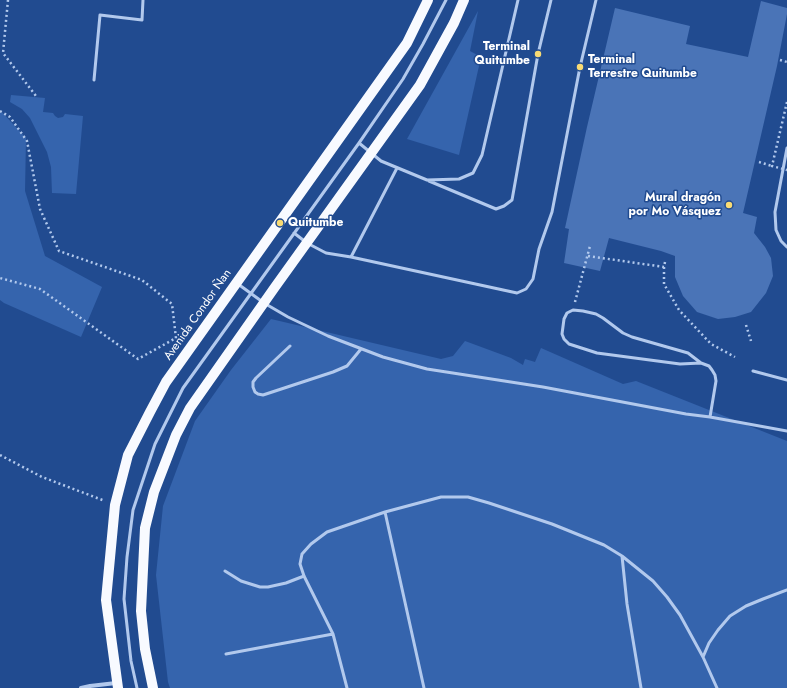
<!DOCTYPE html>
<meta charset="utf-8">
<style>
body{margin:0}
canvas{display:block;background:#214b90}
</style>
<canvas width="787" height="688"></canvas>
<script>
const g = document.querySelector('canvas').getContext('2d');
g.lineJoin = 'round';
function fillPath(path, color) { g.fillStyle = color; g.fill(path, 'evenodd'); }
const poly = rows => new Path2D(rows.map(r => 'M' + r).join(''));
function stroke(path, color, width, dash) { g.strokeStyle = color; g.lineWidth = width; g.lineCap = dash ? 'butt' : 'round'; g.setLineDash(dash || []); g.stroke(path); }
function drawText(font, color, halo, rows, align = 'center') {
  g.font = font + ' Jost,sans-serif'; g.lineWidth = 3; g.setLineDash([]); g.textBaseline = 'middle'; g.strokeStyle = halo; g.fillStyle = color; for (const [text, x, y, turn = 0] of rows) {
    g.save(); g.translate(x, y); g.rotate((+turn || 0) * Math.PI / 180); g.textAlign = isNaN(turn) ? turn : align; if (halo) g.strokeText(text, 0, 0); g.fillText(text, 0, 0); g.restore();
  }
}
fillPath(poly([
 [478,11,470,51,481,57,459,155,407,139],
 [11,95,45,98,43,112,53,113,55,116,58,118,63,117,65,114,83,116,76,194,52,193,51,167,47,152,30,118,22,109,10,102],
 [0,110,26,138,25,191,45,256,102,287,81,337,4,303,0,300],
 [271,319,441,359,453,356,465,341,511,358,523,365,525,359,535,362,541,348,623,384,636,381,787,441,787,688,170,688,168,682,156,575,163,506,195,421,231,370]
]), '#3564ad');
fillPath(poly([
 [761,1,787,8,787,14,777,66,743,213,757,217,754,233,765,247,771,258,773,276,766,293,751,312,735,317,718,319,697,312,683,296,675,277,675,256,661,251,609,238,600,271,564,263,569,229,565,228,587,127,615,8,690,26,686,44,748,57]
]), '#4a74b7');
stroke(poly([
 [8,0,3,53,36,96],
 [780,60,787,62],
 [0,111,10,117,27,141,40,209,59,251,142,280,172,304,176,338,138,359,40,289,0,278],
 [759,162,772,166],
 [588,256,664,267],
 [665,262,664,267,664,284,679,310,711,344,735,357],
 [575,302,590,246],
 [746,325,751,341],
 [0,455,42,477,105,501]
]), '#b2c9ed', 2.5, [2, 3]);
stroke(poly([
 [94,80,100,15,142,20,143,0],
 [359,143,381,161,427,180,459,179,473,173,482,155,518,0],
 [787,148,775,212,776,230,781,241,787,247],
 [429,181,496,209,504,206,512,200,538,54,551,0],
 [294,233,307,243,326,253,351,257,517,293,526,289,533,279,539,249,552,212,580,67,596,0],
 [351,257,397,168],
 [238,284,264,303,288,317,328,336,383,357,427,369,543,387,686,414,710,417,787,431],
 [290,346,256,378,253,382,253,387,255,392,258,394,263,395,333,372,347,366,361,349],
 [701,363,680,364,597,353,569,344,564,339,562,334,564,319,567,313,573,310,583,311,596,314,603,318,623,333,632,337,688,353,701,363,709,366,712,370,715,375,716,381,710,417],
 [753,371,787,380],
 [385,512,424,688],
 [622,556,627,604,641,688],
 [225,571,241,581,260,587,268,587,286,583,304,576],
 [226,654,333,634],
 [137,688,131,661,124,599,127,557,133,510,155,444,183,388,359,143,403,79,423,44,446,0],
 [347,688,333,634,304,576,300,564,302,554,311,544,327,532,385,512,441,497,468,497,489,503,552,524,604,545,622,556,653,581,667,597,680,615,703,657],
 [717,688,703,657,709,643,718,630,730,616,746,606,763,599,787,590]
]), '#b2c9ed', 3);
stroke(poly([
 [81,688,90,686,116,683]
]), '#b2c9ed', 4);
stroke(poly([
 [118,688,106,600,115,505,128,455,150,412,166,382,407,43,428,0],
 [153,688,145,649,141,611,145,528,154,492,176,435,190,408,275,287,420,85,454,23,464,0]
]), '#f8faff', 10);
stroke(poly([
 [787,102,772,166,787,170]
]), '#b2c9ed', 2.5, [2, 3]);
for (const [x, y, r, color] of [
 [538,54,4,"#f9db74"],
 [580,67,4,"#f9db74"],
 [729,205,4,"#f9db74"],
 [280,223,4,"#f9db74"]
]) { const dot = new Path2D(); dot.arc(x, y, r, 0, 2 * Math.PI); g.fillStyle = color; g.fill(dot); stroke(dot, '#214b90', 1.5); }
drawText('bold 12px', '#fff', '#214b90', [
 ["Terminal",530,47],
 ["Quitumbe",530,61],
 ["Terminal",588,60,"left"],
 ["Terrestre Quitumbe",588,74,"left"],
 ["Mural dragón",721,198],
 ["por Mo Vásquez",721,212],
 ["Quitumbe",288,223,"left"]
], 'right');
drawText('12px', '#fff', '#214b90', [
 ["Avenida Condor Ñan",198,315,-55]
]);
</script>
